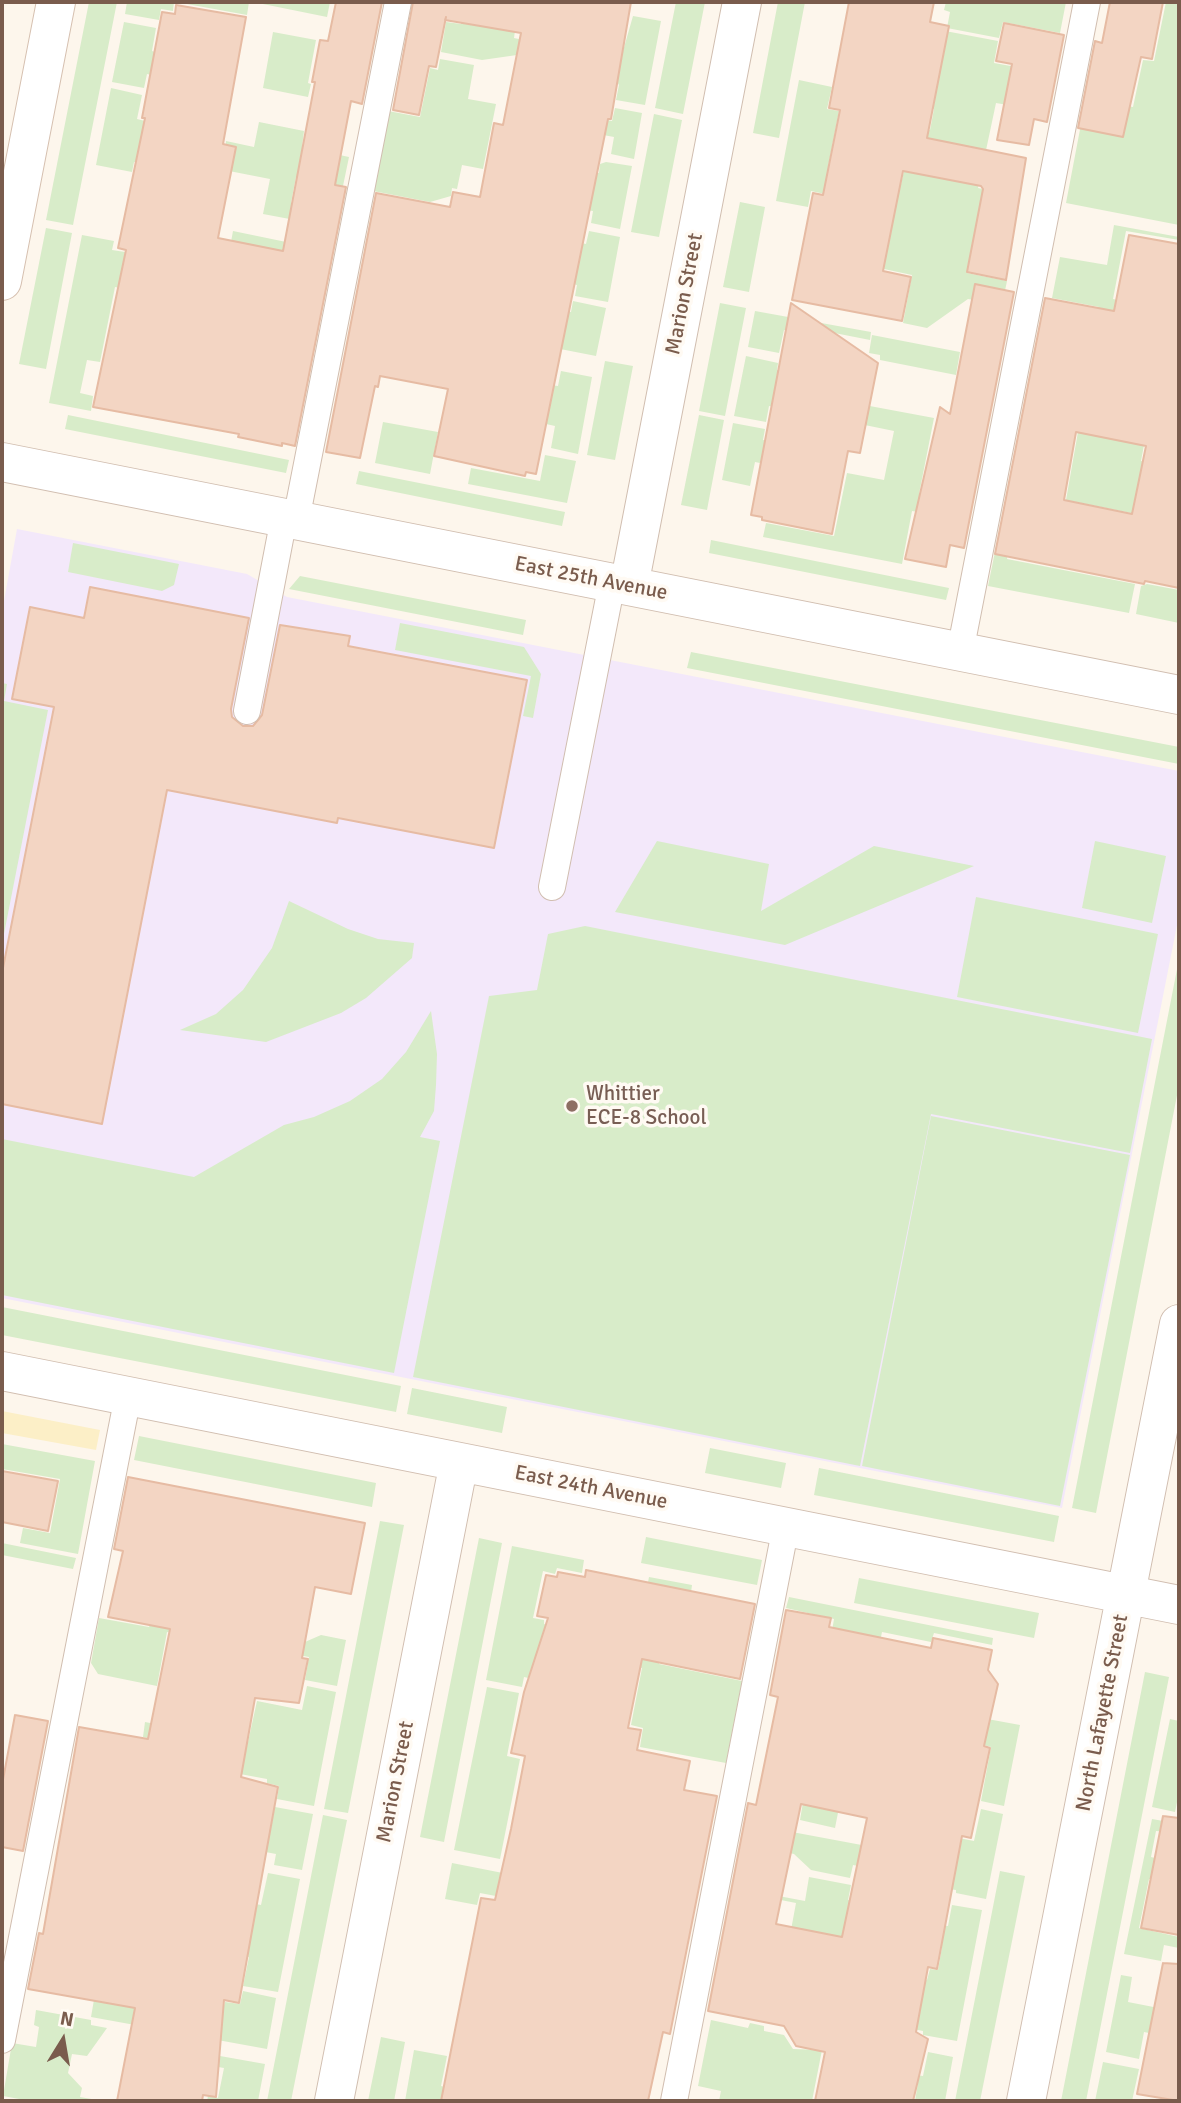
<!DOCTYPE html>
<style>
body{margin:0}
#map{position:relative;width:1181px;height:2103px;overflow:hidden;background:#fdf6ec;font-family:Signika,sans-serif}
canvas{display:block}
.frame{position:absolute;inset:0;border:4px solid #7a5c4d;pointer-events:none}
.north{position:absolute;left:28px;top:2005px;width:70px;height:70px;-webkit-text-stroke:5px #fffaf3;paint-order:stroke;rotate:11deg;font-size:19px;font-weight:700;line-height:28px;text-align:center;color:#7a5c4d}
.north::after{content:'';display:block;margin:auto;width:24px;height:32px;background:#7a5c4d;clip-path:polygon(50% 0,100% 100%,50% 72%,0 100%)}
</style>
<div id="map">
<canvas width="1181" height="2103"></canvas>
<div class="frame"></div>
<div class="north">N</div>
</div>
<script>
const g = document.querySelector('canvas').getContext('2d');
g.lineJoin = 'round';
function fillPath(path, color) { g.fillStyle = color; g.fill(path, 'evenodd'); }
const poly = rows => new Path2D(rows.map(r => 'M' + r).join(''));
function stroke(path, color, width, dash) { g.strokeStyle = color; g.lineWidth = width; g.lineCap = dash ? 'butt' : 'round'; g.setLineDash(dash || []); g.stroke(path); }
function drawText(font, color, halo, rows, align = 'center') {
  g.font = font + ' Signika,sans-serif'; g.lineWidth = 7; g.setLineDash([]); g.textBaseline = 'middle'; g.strokeStyle = halo; g.fillStyle = color; for (const [text, x, y, turn = 0] of rows) {
    g.save(); g.translate(x, y); g.rotate((+turn || 0) * Math.PI / 180); g.textAlign = isNaN(turn) ? turn : align; if (halo) g.strokeText(text, 0, 0); g.fillText(text, 0, 0); g.restore();
  }
}
fillPath(poly([
 [17,529,247,574,287,597,1179,771,1179,915,1062,1508,2,1298,2,612]
]), '#f3e8fa');
fillPath(poly([
 [89,2,117,2,73,225,46,220],
 [127,2,174,2,173,11,161,9,159,20,125,14],
 [176,2,249,2,247,15],
 [253,2,330,2,327,17],
 [465,2,485,2,484,8,516,23,514,38,533,42,531,53,482,60,441,52,446,22,461,24],
 [676,2,705,2,683,114,655,108],
 [778,2,805,2,779,138,753,133],
 [946,2,1066,2,1060,33,1003,22,999,38,947,28,950,12,944,10],
 [1166,2,1179,2,1179,225,1066,203,1086,98,1133,107,1143,60,1154,61],
 [633,16,661,21,645,105,616,100,619,85,604,60,623,51],
 [124,22,156,28,152,51,161,54,160,77,147,74,144,88,112,82],
 [940,30,998,41,994,63,1044,72,1037,110,996,103,978,188,1020,197,1018,212,980,204,967,273,1007,281,1002,305,968,299,927,328,903,323,912,275,884,269,820,236,888,248,898,197,849,187,851,176,901,184,904,171,920,174,917,128,930,130,934,109,921,106],
 [273,32,316,40,308,83,311,84,308,97,263,88],
 [440,59,474,65,468,99,496,104,483,169,462,165,457,189,452,188,451,196,430,202,373,191,388,111,420,117,430,68,438,70],
 [799,80,832,87,827,109,839,111,828,167,851,172,825,194,811,191,808,207,776,201],
 [111,88,142,95,137,119,149,122,141,163,134,162,132,172,96,165],
 [537,107,612,121,615,108,642,113,634,159,611,154,614,137,587,132],
 [654,114,682,120,659,237,631,232],
 [259,122,304,131,302,147,349,157,343,186,296,177,291,203,339,212,329,260,283,251,275,291,228,258,233,231,291,243,295,220,263,214,270,179,224,170,226,141,254,147],
 [606,162,632,166,620,229,591,223,593,211,579,209,588,171,599,173,600,164],
 [740,202,765,207,749,292,723,287],
 [1114,225,1179,237,1179,240,1126,231,1113,299,1179,313,1179,319,1093,343,1099,307,1052,298,1060,257,1107,265],
 [46,228,72,233,46,369,19,364],
 [589,231,620,237,608,302,575,296,577,285,564,282,573,241,586,244],
 [82,235,114,241,112,250,125,252,122,271,210,306,115,287,100,362,87,360,80,393,93,396,91,411,49,403],
 [573,301,606,308,596,356,550,347,558,310,571,312],
 [720,303,746,308,725,416,699,411],
 [755,311,871,332,870,340,799,326,797,332,784,330,779,353,748,347],
 [872,335,960,352,956,375,880,360,880,355,869,353],
 [746,356,778,363,777,370,791,372,781,408,769,406,766,422,734,416],
 [605,361,633,366,615,460,587,455],
 [561,371,592,377,578,454,551,448,555,426,537,422,545,384,558,386],
 [859,404,934,418,919,494,949,501,946,517,912,511,902,564,763,537,766,523,834,536,847,473,884,480,894,431,855,423],
 [1082,409,1144,445,1141,461,1148,463,1146,516,1066,500],
 [68,415,289,460,286,473,65,429],
 [699,415,724,420,707,510,681,505],
 [383,422,438,432,430,474,375,463],
 [733,423,765,429,763,440,778,443,839,479,755,462,750,486,722,480],
 [545,455,576,461,567,503,468,484,471,468,540,481],
 [359,471,565,512,562,526,356,484],
 [998,537,1010,539,1007,559,1135,584,1129,613,988,586],
 [711,540,949,588,946,600,709,553],
 [73,543,179,564,174,585,162,591,68,572],
 [300,576,526,620,523,635,289,589],
 [1147,584,1179,590,1179,623,1136,614,1141,586],
 [400,623,524,647,541,674,533,718,523,716,531,676,395,650],
 [691,652,1179,747,1179,764,687,668],
 [2,683,7,684,4,701,48,710,2,944],
 [657,841,769,864,761,911,874,846,974,866,785,945,615,912],
 [1095,841,1166,856,1152,923,1082,908],
 [976,897,1158,934,1138,1033,957,997],
 [289,901,348,929,378,939,414,943,412,958,366,998,341,1013,266,1042,180,1030,216,1014,243,990,272,948],
 [585,926,1152,1039,1130,1153,931,1114,860,1466,413,1377,489,996,537,990,548,934],
 [1179,959,1179,1085,1096,1513,1072,1508],
 [431,1011,437,1054,436,1085,434,1111,420,1137,440,1141,394,1373,2,1295,2,1139,194,1177,284,1125,314,1117,350,1101,382,1079,406,1052],
 [931,1116,1130,1155,1060,1506,862,1466],
 [2,1307,401,1386,396,1412,2,1335],
 [412,1388,507,1407,502,1433,407,1414],
 [139,1436,376,1483,372,1507,134,1460],
 [2,1444,95,1461,78,1554,20,1543,23,1528,50,1533,60,1479,2,1469],
 [710,1448,786,1463,781,1488,705,1473],
 [819,1468,1059,1516,1054,1542,814,1495],
 [380,1521,404,1525,348,1813,324,1809],
 [646,1537,762,1560,757,1585,641,1563],
 [479,1538,502,1543,444,1842,420,1837],
 [2,1543,76,1558,73,1569,2,1555],
 [512,1546,584,1560,582,1573,557,1568,555,1574,543,1571,533,1618,544,1620,544,1624,617,1639,537,1680,524,1677,522,1687,486,1680],
 [649,1577,692,1585,690,1600,672,1597,659,1664,742,1681,726,1763,640,1747,643,1728,631,1725,642,1668,615,1663,642,1615],
 [859,1578,1039,1613,1034,1638,854,1603],
 [157,1591,195,1637,167,1632,157,1686,98,1674,91,1663,99,1618,149,1627],
 [789,1597,993,1638,992,1645,934,1633,931,1642,882,1632,867,1705,845,1777,835,1828,800,1820,834,1619,786,1608],
 [321,1635,346,1640,337,1686,305,1680,309,1657,282,1652],
 [1145,1672,1169,1677,1086,2101,1061,2101],
 [307,1686,336,1692,314,1806,277,1799,279,1786,267,1783,267,1779,175,1762,178,1744,143,1737,145,1722,248,1742,257,1701,302,1710],
 [487,1687,519,1693,507,1756,520,1759,500,1859,454,1850],
 [982,1718,1020,1725,1004,1806,981,1801,991,1747,981,1744],
 [1170,1719,1179,1721,1179,1792,1175,1812,1152,1807],
 [275,1807,313,1814,302,1870,274,1865,276,1854,255,1850,236,1832,269,1838],
 [981,1809,1003,1814,986,1899,956,1893,956,1890,948,1889,949,1884,853,1865,850,1878,811,1870,794,1854,756,1846,760,1826,883,1849,888,1824,974,1841],
 [323,1815,347,1820,291,2101,267,2101],
 [1152,1819,1169,1822,1167,1832,1156,1831,1151,1857,1159,1859,1155,1879,1149,1879,1139,1928,1179,1937,1179,1948,1164,1945,1161,1961,1124,1954],
 [452,1863,569,1886,637,1923,480,1893,477,1905,445,1899],
 [1000,1871,1025,1876,980,2101,955,2101],
 [268,1873,300,1879,278,1992,243,1986,249,1957,232,1953,218,1897,261,1905],
 [809,1877,851,1885,848,1900,876,1905,848,1942,783,1973,796,1903,735,1891,736,1888,805,1901],
 [952,1905,982,1910,957,2041,923,2035,923,2031,841,2015,845,1965,927,1980,930,1969,938,1970,942,1947,935,1945,939,1925,948,1926],
 [1121,1975,1132,1977,1128,2002,1179,2012,1179,2039,1144,2032,1139,2059,1106,2052],
 [243,1991,276,1998,267,2049,91,2017,95,1994,197,2000,224,2006,225,2002,240,2004],
 [36,2010,91,2020,91,2025,107,2028,87,2056,72,2054,68,2073,82,2088,80,2097,103,2101,30,2101,3,2096,12,2043,36,2047,39,2027,34,2025],
 [711,2020,748,2028,750,2023,764,2026,764,2031,784,2035,793,2049,822,2050,812,2101,719,2101,721,2091,698,2086],
 [381,2037,405,2042,394,2101,368,2101],
 [414,2050,447,2056,441,2086,449,2088,447,2101,405,2101],
 [928,2052,953,2057,945,2101,915,2101,918,2083,914,2082,915,2075,923,2076],
 [220,2056,265,2064,258,2101,207,2101,208,2096,218,2098,224,2068,218,2067],
 [1103,2062,1139,2069,1132,2101,1095,2101]
]), '#d8ecc9');
fillPath(poly([
 [2,1411,100,1430,96,1450,2,1433]
]), '#fcefc7');
const building = poly([
 [336,2,382,2,362,104,351,101,335,185,346,187,295,446,282,443,282,446,238,437,239,434,93,407,126,250,118,248,145,118,142,118,162,12,175,14,176,5,246,17,223,144,236,147,218,238,283,251,315,82,312,82,320,40,328,41,336,2],
 [413,2,631,2,611,119,608,119,536,474,526,472,525,476,434,456,448,389,380,376,378,387,375,386,360,458,326,452,376,193,450,207,453,192,480,197,494,123,503,125,521,33,445,20,446,17,436,67,429,66,419,115,393,110,413,2],
 [849,2,934,2,930,22,949,26,927,138,1026,158,1006,280,967,272,983,189,981,186,903,171,883,271,911,277,902,321,792,300,813,193,823,195,840,110,829,108,849,2],
 [1110,2,1163,2,1152,59,1141,57,1123,137,1078,128,1095,41,1102,43,1110,2],
 [1004,23,1064,35,1047,122,1034,119,1029,145,997,140,1012,64,996,61,1004,23],
 [1129,235,1179,244,1179,588,1145,581,1144,584,995,554,1045,298,1114,311,1129,235],
 [1076,432,1146,446,1132,514,1064,500,1076,432],
 [975,284,1014,292,964,548,950,545,946,567,905,559,940,407,950,414,975,284],
 [791,303,878,363,860,453,848,451,832,534,762,520,762,517,751,515,791,303],
 [90,587,249,618,231,709,232,717,243,726,253,726,262,715,280,625,350,636,348,646,527,680,494,848,338,818,337,823,167,790,102,1124,2,1104,2,973,54,707,12,699,30,607,84,618,90,587],
 [2,1471,58,1481,48,1531,2,1522,2,1471],
 [128,1477,365,1523,351,1594,315,1587,302,1658,308,1659,299,1703,255,1698,241,1777,278,1787,239,2003,224,2000,216,2097,203,2095,202,2101,117,2101,135,2008,28,1989,39,1933,43,1934,79,1727,148,1739,170,1629,108,1617,123,1551,114,1549,128,1477],
 [586,1570,755,1604,740,1679,642,1659,628,1728,641,1730,637,1750,690,1761,684,1790,717,1796,670,2034,663,2032,648,2101,441,2101,481,1898,495,1900,511,1829,525,1756,511,1753,524,1692,548,1618,537,1616,546,1575,557,1577,558,1572,585,1577,586,1570],
 [786,1610,831,1618,829,1627,931,1648,933,1638,992,1650,988,1670,998,1684,984,1746,990,1748,971,1838,962,1836,937,1969,928,1967,916,2032,928,2039,913,2101,815,2101,825,2052,796,2046,784,2026,708,2011,748,1803,756,1805,778,1697,770,1695,786,1610],
 [801,1804,867,1818,842,1937,776,1924,801,1804],
 [15,1715,48,1721,23,1851,2,1847,2,1785,15,1715],
 [1163,1816,1179,1818,1179,1935,1141,1928,1163,1816],
 [1163,1963,1179,1964,1179,2101,1137,2094,1163,1963]
]);
fillPath(building, '#f3d5c3');
stroke(building, '#e6bba3', 2);
const service = poly([
 [296,520,398,2],
 [960,652,1087,2],
 [247,711,284,518],
 [552,887,612,583],
 [2,2040,128,1396],
 [674,2101,786,1526]
]);
const minor = poly([
 [2,462,1179,695],
 [629,586,742,2],
 [2,1371,1179,1605],
 [334,2101,459,1462],
 [1026,2101,1179,1324]
]);
const secondary = poly([
 [2,281,56,2]
]);
stroke(service, '#d1beb0', 28);
stroke(minor, '#d1beb0', 40);
stroke(secondary, '#d6c0b0', 40);
stroke(service, '#fff', 26);
stroke(minor, '#fff', 38);
stroke(secondary, '#fff', 38);
for (const [x, y, r, color] of [
 [572,1106,7,"#8d6e63"]
]) { const dot = new Path2D(); dot.arc(x, y, r, 0, 2 * Math.PI); g.fillStyle = color; g.fill(dot); stroke(dot, '#fffaf3', 2.5); }
drawText('21px', '#7a5c4d', '#fffaf3', [
 ["Marion Street",685,294,-79],
 ["East 25th Avenue",591,579,11],
 ["East 24th Avenue",591,1488,11],
 ["North Lafayette Street",1103,1713,-79],
 ["Marion Street",396,1782,-79]
]);
drawText('21px', '#785e54', '#fffaf3', [
 ["Whittier",586,1094],
 ["ECE-8 School",586,1118]
], 'left');
</script>
